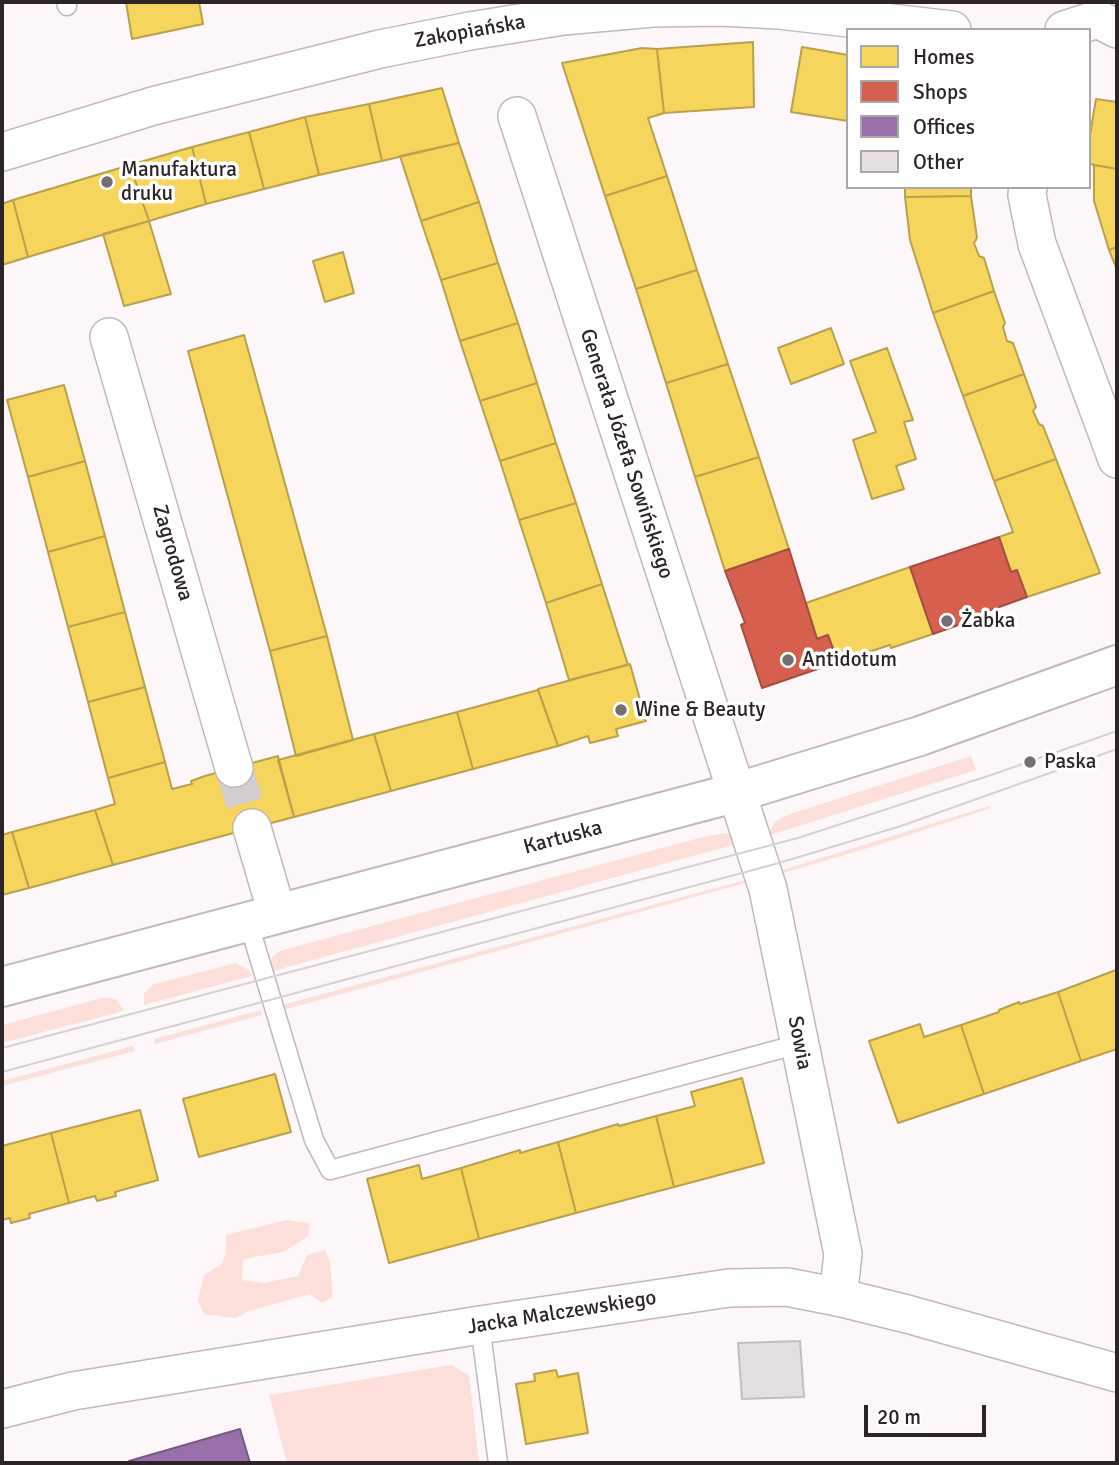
<!DOCTYPE html>
<meta charset="utf-8">
<style>
body{margin:0}
#map{position:relative;width:1119px;height:1465px;overflow:hidden;background:#fdf7fa;font-family:Signika,sans-serif}
canvas{display:block}
.frame{position:absolute;inset:0;border:4px solid #2d2428;pointer-events:none}
.legend{position:absolute;left:846px;top:28px;width:245px;height:161px;box-sizing:border-box;background:#fff;border:2px solid #aba7a9;margin:0;padding:9px 12px;list-style:none;font-size:21px;color:#2d2428}
.legend li{display:flex;align-items:center;gap:14px;height:35px}
.legend b{width:35px;border:2px solid #aba7a9}
.scale{position:absolute;left:864px;top:1405px;width:122px;height:32px;box-sizing:border-box;border:4px solid #2d2428;border-top:0;padding-left:9px;font-size:21px;line-height:24px;white-space:nowrap;color:#2d2428;-webkit-text-stroke:5px #fff;paint-order:stroke}
</style>
<div id="map">
<canvas width="1119" height="1465"></canvas>
<div class="frame"></div>
<ul class="legend">
<li><b style="height:19px;background:#f6d55c"></b>Homes</li>
<li><b style="height:19px;background:#d6604d"></b>Shops</li>
<li><b style="height:19px;background:#9970ab"></b>Offices</li>
<li><b style="height:19px;background:#e5dfe4"></b>Other</li>
</ul>
<div class="scale">20 m</div>
</div>
<script>
const g = document.querySelector('canvas').getContext('2d');
g.lineJoin = 'round';
function fillPath(path, color) { g.fillStyle = color; g.fill(path, 'evenodd'); }
const poly = rows => new Path2D(rows.map(r => 'M' + r).join(''));
function stroke(path, color, width, dash) { g.strokeStyle = color; g.lineWidth = width; g.lineCap = dash ? 'butt' : 'round'; g.setLineDash(dash || []); g.stroke(path); }
function drawText(font, color, halo, rows, align = 'center') {
  g.font = font + ' Signika,sans-serif'; g.lineWidth = 7; g.setLineDash([]); g.textBaseline = 'middle'; g.strokeStyle = halo; g.fillStyle = color; for (const [text, x, y, turn = 0] of rows) {
    g.save(); g.translate(x, y); g.rotate((+turn || 0) * Math.PI / 180); g.textAlign = isNaN(turn) ? turn : align; if (halo) g.strokeText(text, 0, 0); g.fillText(text, 0, 0); g.restore();
  }
}
fillPath(poly([
 [971,756,976,770,767,836,775,822,787,815],
 [989,806,991,808,878,845,780,874,779,871],
 [726,833,734,836,740,843,273,971,270,963,272,957,280,951,294,947,703,837],
 [749,879,749,882,283,1010,282,1005],
 [236,963,249,970,252,976,144,1005,144,993,154,984],
 [102,998,111,998,117,1000,124,1011,2,1043,2,1025],
 [261,1010,262,1015,155,1044,154,1039],
 [133,1046,135,1051,2,1086,2,1081],
 [287,1220,310,1223,308,1236,284,1252,243,1259,242,1280,264,1283,298,1276,307,1255,325,1250,330,1262,333,1297,322,1303,310,1294,252,1310,235,1318,204,1314,198,1300,204,1275,222,1264,226,1253,226,1235],
 [451,1365,469,1375,479,1463,287,1463,269,1395]
]), '#fcdfd8');
const homes = poly([
 [126,2,199,2,203,24,132,39,126,2],
 [753,42,754,107,664,113,657,49,753,42],
 [802,47,848,55,848,121,791,112,802,47],
 [642,48,657,49,664,113,648,118,667,176,605,196,562,63,642,48],
 [442,88,459,143,382,161,369,104,442,88],
 [1096,99,1117,102,1117,169,1089,164,1089,141,1096,99],
 [369,104,382,161,319,175,305,117,369,104],
 [305,117,319,175,264,189,249,132,305,117],
 [249,132,264,189,206,204,192,147,249,132],
 [459,143,479,202,421,221,400,156,459,143],
 [192,147,206,204,149,221,130,165,192,147],
 [130,165,149,221,28,257,13,200,130,165],
 [1094,165,1117,169,1117,247,1109,250,1094,201,1094,165],
 [667,176,697,270,636,289,605,196,667,176],
 [905,187,971,187,971,196,905,197,905,187],
 [971,196,977,238,974,243,979,256,984,258,994,291,933,313,910,240,905,197,971,196],
 [13,200,28,257,2,265,2,204,13,200],
 [479,202,498,263,441,280,421,221,479,202],
 [149,221,171,294,124,306,103,234,149,221],
 [1117,247,1117,270,1109,250,1117,247],
 [343,252,354,293,325,302,313,261,343,252],
 [498,263,518,323,460,341,441,280,498,263],
 [697,270,728,364,666,383,636,289,697,270],
 [994,291,1005,323,1003,327,1007,341,1013,343,1024,374,963,396,933,313,994,291],
 [518,323,537,383,480,401,460,341,518,323],
 [831,328,844,364,791,384,778,348,831,328],
 [244,335,327,636,270,651,188,351,244,335],
 [887,348,913,420,904,422,916,459,896,466,904,489,872,499,853,440,876,432,850,361,887,348],
 [728,364,759,457,695,477,666,383,728,364],
 [1024,374,1036,407,1033,411,1039,424,1043,426,1056,459,994,481,963,396,1024,374],
 [537,383,556,443,500,461,480,401,537,383],
 [64,385,85,461,28,477,7,400,64,385],
 [556,443,576,503,519,520,500,461,556,443],
 [759,457,789,549,725,571,695,477,759,457],
 [1056,459,1100,573,1027,597,1017,570,1011,572,999,537,1013,532,994,481,1056,459],
 [85,461,105,536,48,552,28,477,85,461],
 [576,503,602,584,546,603,519,520,576,503],
 [105,536,125,612,68,627,48,552,105,536],
 [910,567,933,634,891,648,890,645,838,662,828,635,817,639,806,603,910,567],
 [602,584,628,665,569,680,546,603,602,584],
 [125,612,145,687,88,702,68,627,125,612],
 [327,636,353,740,296,756,270,651,327,636],
 [630,664,646,721,616,729,618,736,590,743,588,736,558,746,538,689,630,664],
 [145,687,165,762,108,778,88,702,145,687],
 [538,690,558,746,473,769,457,712,538,690],
 [457,712,473,769,391,791,374,734,457,712],
 [374,734,391,791,294,817,278,760,374,734],
 [278,756,294,817,113,865,95,810,115,804,108,778,165,762,172,789,192,784,191,781,205,776,278,756],
 [95,810,113,865,29,888,12,832,95,810],
 [12,832,29,888,2,895,2,835,12,832],
 [1116,970,1117,1049,1081,1061,1058,992,1116,970],
 [1058,992,1081,1061,984,1094,961,1025,999,1012,999,1010,1019,1002,1020,1004,1058,992],
 [920,1024,924,1037,961,1025,984,1094,898,1123,869,1041,920,1024],
 [275,1074,291,1132,199,1157,183,1099,275,1074],
 [742,1078,764,1163,674,1187,656,1116,695,1106,691,1092,742,1078],
 [140,1110,158,1180,115,1192,116,1196,97,1201,95,1196,69,1203,51,1133,140,1110],
 [656,1116,674,1187,576,1213,558,1142,618,1124,619,1126,656,1116],
 [51,1133,69,1203,29,1214,30,1218,11,1223,10,1218,2,1220,2,1146,51,1133],
 [558,1142,576,1213,479,1239,461,1168,520,1150,520,1153,558,1142],
 [419,1165,422,1179,461,1168,479,1239,389,1263,367,1179,419,1165],
 [556,1370,558,1377,578,1373,588,1433,526,1444,516,1384,535,1381,534,1374,556,1370]
]);
fillPath(homes, '#f6d55c');
stroke(homes, '#baa04c', 2);
const shops = poly([
 [999,537,1011,572,1017,570,1027,597,974,616,975,619,933,634,910,567,999,537],
 [789,549,817,639,828,635,838,662,762,688,741,625,745,623,725,571,789,549]
]);
fillPath(shops, '#d6604d');
stroke(shops, '#a34e42', 2);
const offices = poly([
 [240,1429,250,1463,130,1463,129,1461,240,1429]
]);
fillPath(offices, '#9970ab');
stroke(offices, '#795984', 2);
const building = poly([
 [800,1341,804,1397,742,1399,738,1343,800,1341]
]);
fillPath(building, '#e5dfe4');
stroke(building, '#c3bdc1', 2);
stroke(poly([
 [234,768,252,828]
]), '#d3cdd0', 37, [37, 18]);
const lane = poly([
 [66,2,67,6],
 [248,921,314,1140,330,1170,799,1044],
 [480,1325,498,1463]
]);
const street = poly([
 [1064,30,1098,19,1117,29],
 [517,116,768,889,843,1254,838,1297],
 [2,152,153,106,380,49,470,31,563,16,653,8,720,7,779,10,952,30],
 [1028,187,1027,195,1037,244,1117,459],
 [109,337,234,768],
 [252,828,277,913],
 [2,1409,73,1391,480,1325,729,1288,787,1287,838,1297,907,1314,1117,1373]
]);
const secondary = poly([
 [2,987,738,792,920,736,1117,665]
]);
stroke(lane, '#c0b9bc', 21);
stroke(street, '#c0b9bc', 40);
stroke(secondary, '#c0b9bc', 42);
stroke(lane, '#fffefe', 18);
stroke(street, '#fffefe', 37);
stroke(secondary, '#fffefe', 38);
stroke(poly([
 [2,1048,798,838,991,775,1117,731],
 [2,1072,779,863,901,826,1117,749]
]), '#d5d2d4', 2);
for (const [x, y, r, color] of [
 [107,182,7,"#766e72"],
 [947,621,7,"#766e72"],
 [788,660,7,"#766e72"],
 [621,710,7,"#766e72"],
 [1030,762,7,"#766e72"]
]) { const dot = new Path2D(); dot.arc(x, y, r, 0, 2 * Math.PI); g.fillStyle = color; g.fill(dot); stroke(dot, '#fff', 2.5); }
drawText('21px', '#2d2428', '#fff', [
 ["Zakopiańska",470,32,-10],
 ["Generała Józefa Sowińskiego",626,454,72],
 ["Zagrodowa",172,553,74],
 ["Kartuska",563,838,-15],
 ["Sowia",799,1043,79],
 ["Jacka Malczewskiego",562,1313,-9]
]);
drawText('21px', '#2d2428', '#fff', [
 ["Manufaktura",121,170],
 ["druku",121,194],
 ["Żabka",961,621],
 ["Antidotum",802,660],
 ["Wine & Beauty",635,710],
 ["Paska",1044,762]
], 'left');
</script>
